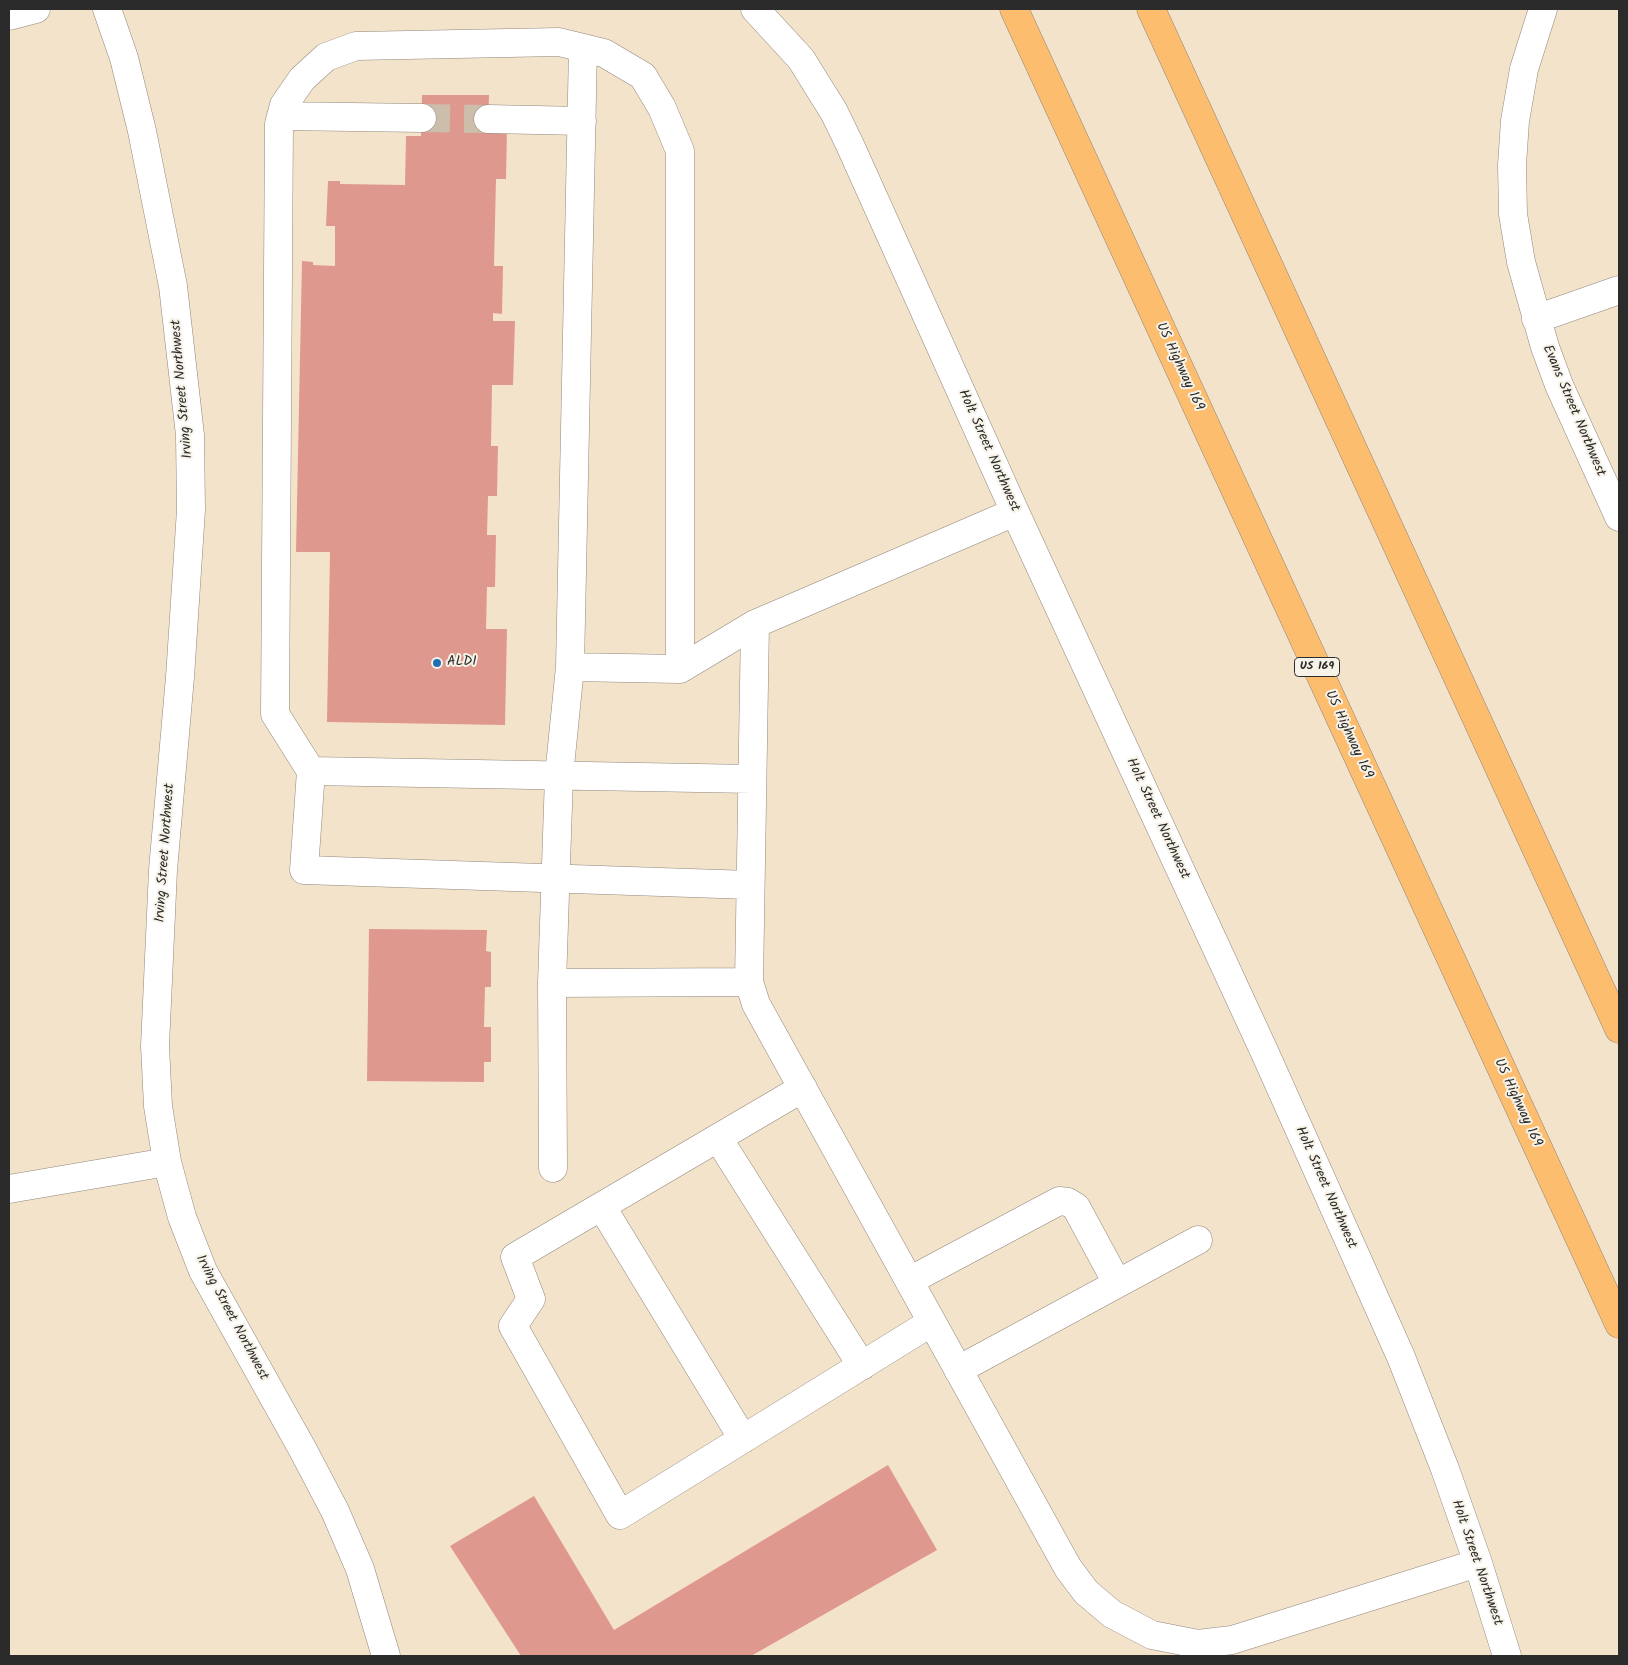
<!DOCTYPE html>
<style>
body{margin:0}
#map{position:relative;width:1628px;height:1665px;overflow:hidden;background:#f4e3cb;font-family:Kalam,sans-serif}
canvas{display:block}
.frame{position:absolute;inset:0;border:10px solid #2b2b2b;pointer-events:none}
</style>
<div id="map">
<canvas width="1628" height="1665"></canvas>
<div class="frame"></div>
</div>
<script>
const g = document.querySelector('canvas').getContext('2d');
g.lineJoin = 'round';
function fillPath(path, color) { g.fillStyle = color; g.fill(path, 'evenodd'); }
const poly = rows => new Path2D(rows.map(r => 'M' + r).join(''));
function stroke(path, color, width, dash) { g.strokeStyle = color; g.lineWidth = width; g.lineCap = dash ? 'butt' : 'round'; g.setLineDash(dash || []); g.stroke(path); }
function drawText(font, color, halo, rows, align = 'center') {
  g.font = font + ' Kalam,sans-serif'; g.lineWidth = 4; g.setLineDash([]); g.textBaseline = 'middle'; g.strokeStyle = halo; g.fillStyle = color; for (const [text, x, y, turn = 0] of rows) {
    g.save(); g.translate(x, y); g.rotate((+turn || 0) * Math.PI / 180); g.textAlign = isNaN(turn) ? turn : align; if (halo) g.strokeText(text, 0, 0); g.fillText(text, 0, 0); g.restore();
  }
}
fillPath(poly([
 [422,95,489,95,488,127,507,127,506,179,496,179,494,266,503,266,502,314,493,313,493,321,515,321,513,385,492,385,491,446,498,446,497,496,488,496,487,535,496,535,495,587,487,587,486,629,507,629,505,725,327,722,330,552,296,552,302,261,313,262,313,265,335,266,335,226,326,226,328,181,340,181,340,184,405,185,406,136,421,136],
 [369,929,487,930,486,951,491,952,491,987,485,987,484,1027,491,1027,491,1062,484,1062,484,1082,367,1081],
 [888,1465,937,1550,751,1656,521,1656,450,1546,534,1496,614,1630]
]), '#df988e');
stroke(poly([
 [422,118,488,119]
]), '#ccbeab', 28, [28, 14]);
const minor = poly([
 [107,9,124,58,142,131,173,286,190,435,191,510,180,677,163,870,155,1046,158,1106,167,1162,182,1217,203,1271,303,1450,335,1511,360,1569,386,1656],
 [755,9,801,59,834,112,850,145,1015,512,1265,1053,1401,1357,1445,1469,1478,1563,1507,1656],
 [1543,9,1524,69,1515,121,1512,165,1513,214,1521,262,1545,347,1559,385,1619,517],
 [9,16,36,9],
 [281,116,422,118],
 [488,119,582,121],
 [1536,319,1619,290],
 [755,624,749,982,756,1004,1068,1568,1086,1592,1112,1614,1152,1635,1198,1644,1232,1640,1478,1563],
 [570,667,680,669,755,624,1015,512],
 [680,669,680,151,662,108,643,76,604,53,559,42,356,46,326,57,302,79,284,105,279,124,275,714,311,771,304,870,750,885],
 [311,771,752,779],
 [552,983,749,982],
 [803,1088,515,1257,531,1299,513,1326,620,1515,932,1322],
 [718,1138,862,1366],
 [553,1168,552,983,559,776,570,667,583,48],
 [9,1189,167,1162],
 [602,1207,743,1439],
 [909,1281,1059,1201,1068,1202,1076,1207,1117,1283],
 [958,1370,1198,1240]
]);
const highway = poly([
 [1014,9,1619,1324],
 [1151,9,1619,1029]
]);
stroke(minor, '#90877b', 29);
stroke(highway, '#90877b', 29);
stroke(minor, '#fff', 28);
stroke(highway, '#fcbd6f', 28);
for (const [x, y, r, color] of [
 [437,663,5,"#1f6fb2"]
]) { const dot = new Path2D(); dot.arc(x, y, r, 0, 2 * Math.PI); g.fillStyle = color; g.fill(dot); stroke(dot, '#f7f3e8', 2); }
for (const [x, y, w] of [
 [1317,667,45]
]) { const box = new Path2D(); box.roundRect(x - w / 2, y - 9.5, w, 19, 4); g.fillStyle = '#f7f3e8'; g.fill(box); stroke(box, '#2b2b2b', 1); }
drawText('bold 12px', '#2b2b2b', null, [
 ["US 169",1317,667]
]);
drawText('14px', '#2b2b2b', '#f7f3e8', [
 ["US Highway 169",1179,367,65],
 ["Irving Street Northwest",183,389,-95],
 ["Evans Street Northwest",1573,411,67],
 ["Holt Street Northwest",988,451,66],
 ["US Highway 169",1348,735,65],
 ["Holt Street Northwest",1157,819,65],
 ["Irving Street Northwest",166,853,-86],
 ["US Highway 169",1517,1103,65],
 ["Holt Street Northwest",1325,1188,66],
 ["Irving Street Northwest",231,1318,62],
 ["Holt Street Northwest",1476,1563,71]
]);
drawText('14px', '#2b2b2b', '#f7f3e8', [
 ["ALDI",447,663]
], 'left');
</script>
